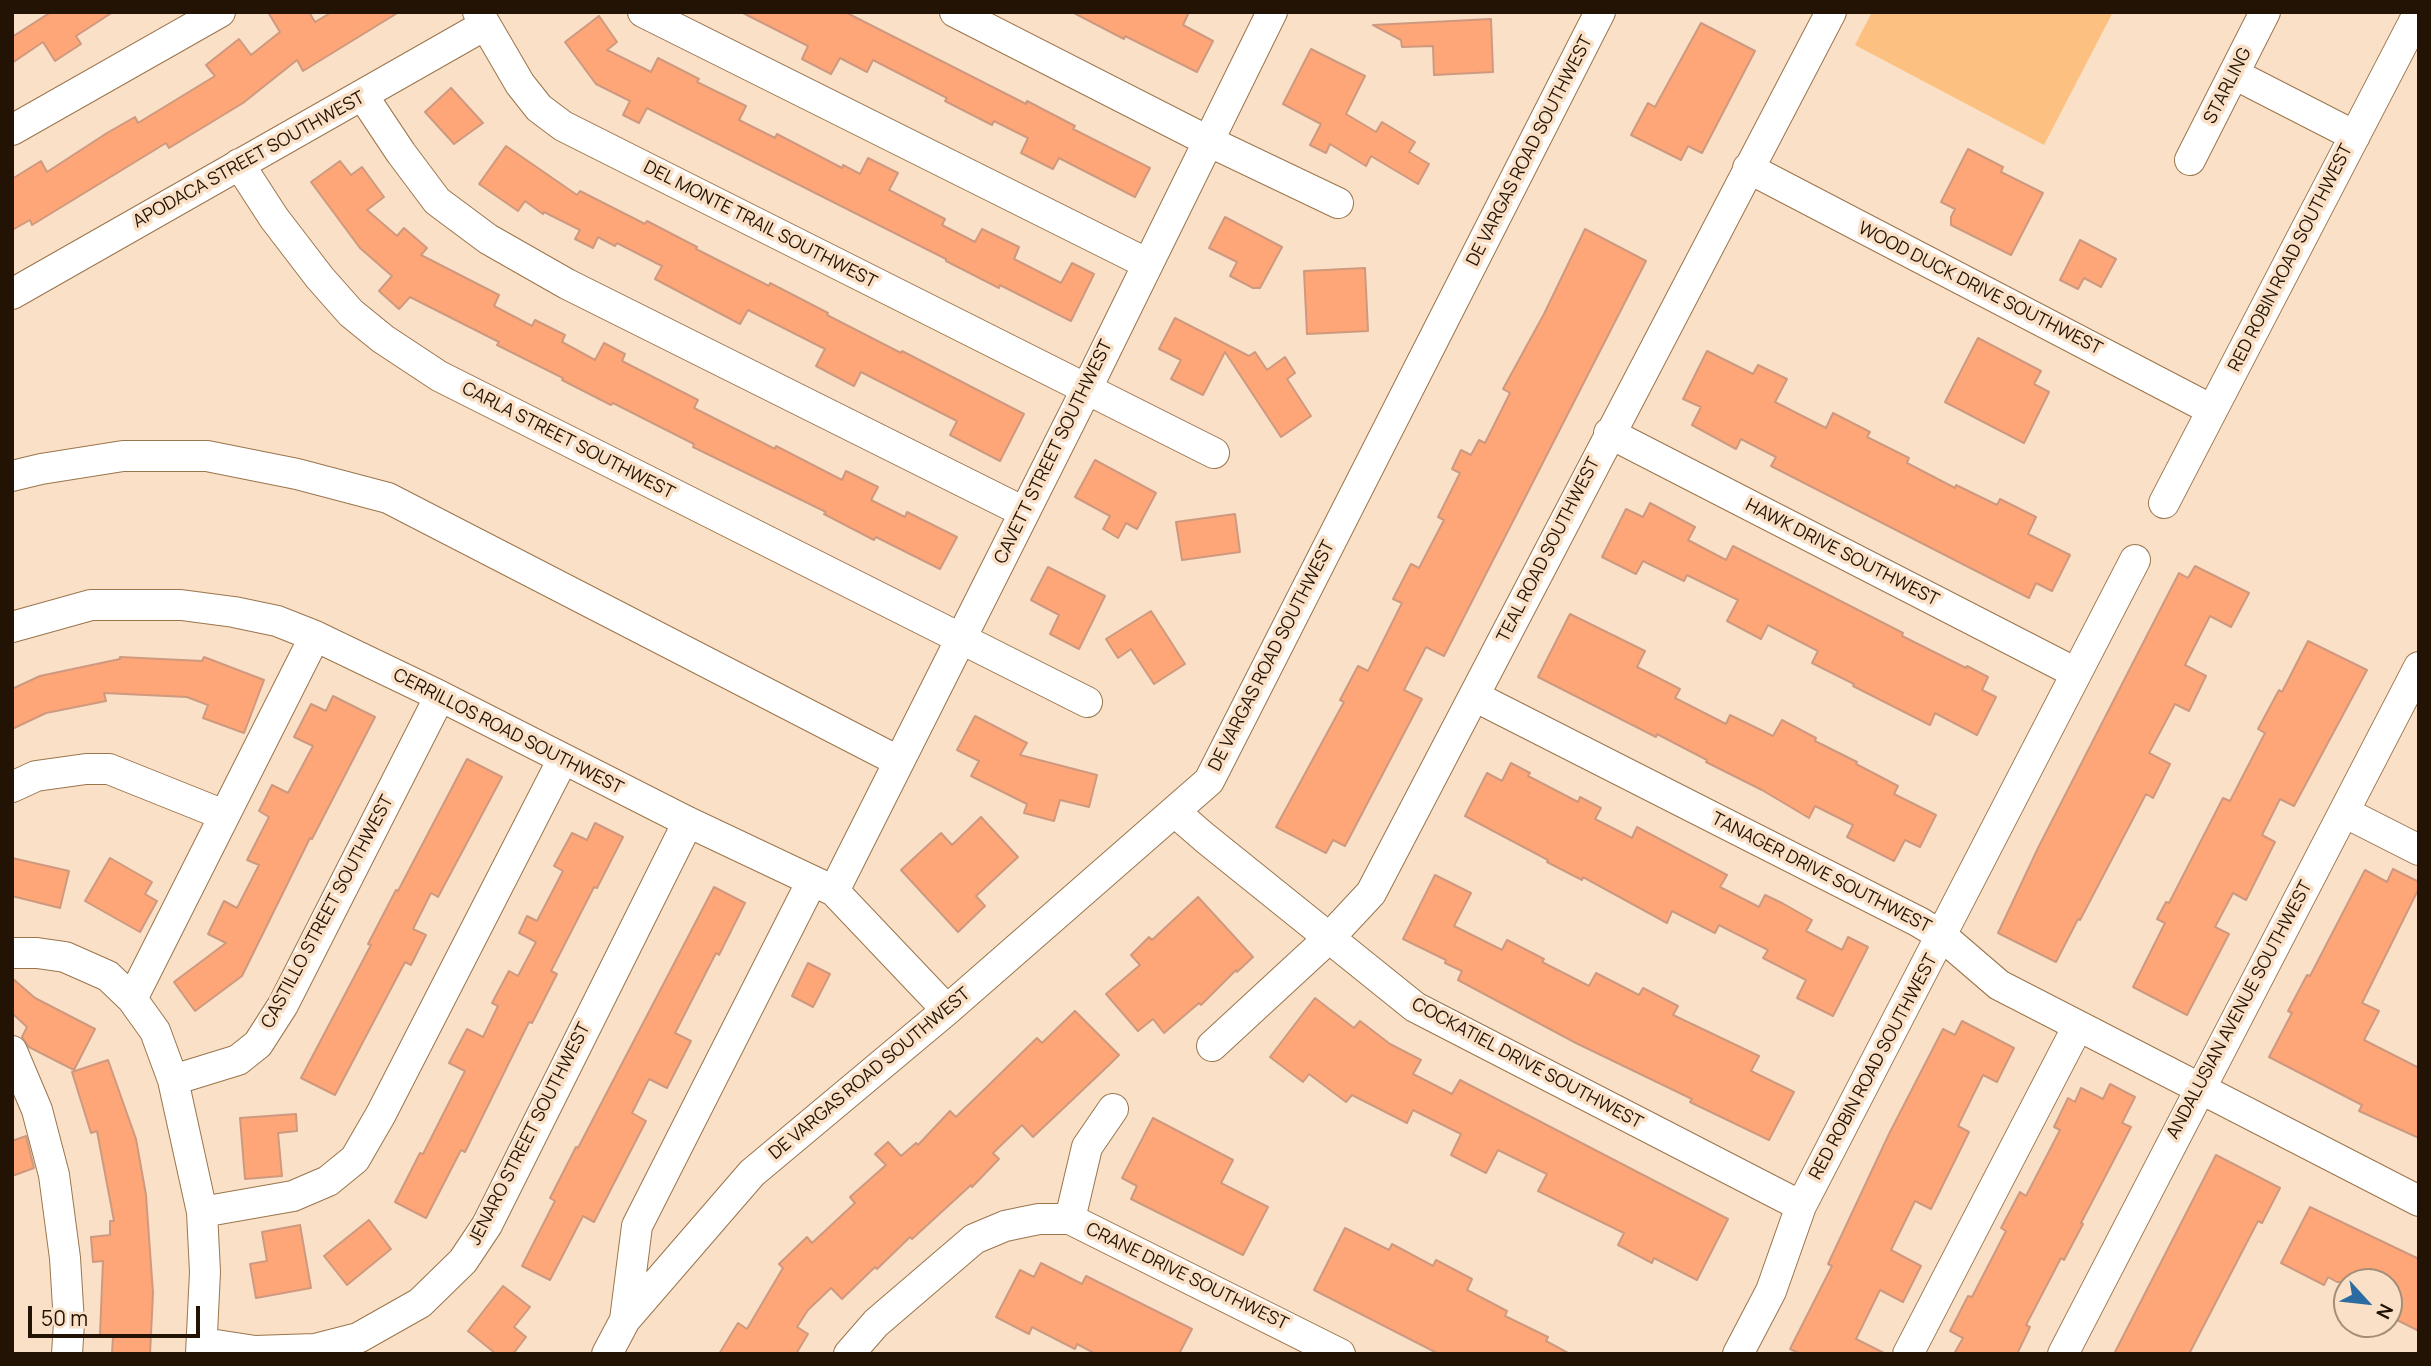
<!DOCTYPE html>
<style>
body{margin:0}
#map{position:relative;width:2431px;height:1366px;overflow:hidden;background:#f9e0c6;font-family:Manrope,sans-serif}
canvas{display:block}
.frame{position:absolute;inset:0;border:14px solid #221304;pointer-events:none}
.north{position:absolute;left:2333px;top:1268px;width:70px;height:70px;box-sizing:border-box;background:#f9e0c6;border:2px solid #a38e78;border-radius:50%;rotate:117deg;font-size:19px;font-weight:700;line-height:28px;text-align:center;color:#221304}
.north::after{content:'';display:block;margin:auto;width:24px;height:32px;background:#2c6ba1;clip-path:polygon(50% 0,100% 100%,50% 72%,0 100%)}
.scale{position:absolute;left:28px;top:1306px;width:172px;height:32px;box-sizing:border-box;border:4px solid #221304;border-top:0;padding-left:9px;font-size:21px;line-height:24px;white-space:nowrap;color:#221304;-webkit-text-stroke:5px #f9e0c6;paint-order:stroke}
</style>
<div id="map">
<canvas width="2431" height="1366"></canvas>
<div class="frame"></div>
<div class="north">N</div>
<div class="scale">50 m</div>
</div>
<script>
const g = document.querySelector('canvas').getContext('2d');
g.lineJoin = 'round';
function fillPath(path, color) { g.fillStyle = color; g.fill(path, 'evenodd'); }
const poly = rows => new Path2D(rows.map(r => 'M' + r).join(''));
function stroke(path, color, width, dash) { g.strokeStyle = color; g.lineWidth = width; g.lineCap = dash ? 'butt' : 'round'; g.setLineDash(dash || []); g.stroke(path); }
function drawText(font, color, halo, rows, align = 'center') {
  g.font = font + ' Manrope,sans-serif'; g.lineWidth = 7; g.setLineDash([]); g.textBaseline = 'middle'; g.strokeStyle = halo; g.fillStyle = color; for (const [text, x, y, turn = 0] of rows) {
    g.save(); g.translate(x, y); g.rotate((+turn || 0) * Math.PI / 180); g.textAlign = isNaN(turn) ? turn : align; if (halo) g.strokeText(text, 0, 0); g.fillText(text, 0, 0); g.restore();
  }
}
fillPath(poly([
 [1872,12,2113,12,2044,145,1855,45]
]), '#fcc180');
const building = poly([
 [51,12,113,12,76,36,81,44,55,61,43,42,12,63,12,37,51,12],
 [268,12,309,12,315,22,332,12,399,12,303,71,297,60,243,103,169,148,166,143,32,225,30,220,12,230,12,179,41,161,47,172,107,133,135,117,138,123,215,76,206,65,239,39,251,55,280,32,268,12],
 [741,12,845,12,1026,104,1027,101,1075,126,1073,129,1150,168,1135,197,1059,158,1053,169,1021,153,1028,138,994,121,992,125,945,101,947,98,873,60,867,72,840,58,831,74,802,59,808,46,741,12],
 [1072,12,1189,12,1183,25,1213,41,1197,72,1125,36,1124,39,1072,12],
 [599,16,617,42,607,50,651,72,658,58,699,79,697,82,746,106,739,120,775,138,777,134,842,168,843,165,860,174,868,158,898,173,889,190,945,219,942,225,975,242,982,229,1019,247,1014,259,1061,283,1072,263,1094,274,1071,321,1000,285,999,288,946,261,946,259,647,108,639,123,623,115,630,101,596,84,565,42,599,16],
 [1491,19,1493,72,1434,75,1433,46,1402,47,1401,40,1373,25,1491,19],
 [1701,23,1755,51,1702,153,1688,146,1681,160,1631,135,1648,103,1655,107,1701,23],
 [1311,49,1365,76,1346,114,1376,132,1382,122,1415,142,1409,152,1429,164,1418,184,1371,156,1366,166,1330,144,1326,153,1310,145,1321,124,1283,104,1311,49],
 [451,88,483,123,454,144,425,112,451,88],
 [506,146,577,195,580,191,645,224,647,221,697,247,696,249,769,286,770,283,828,313,827,315,901,353,902,351,1024,414,1000,461,950,435,957,421,861,372,854,386,816,366,825,349,748,310,740,324,655,279,662,266,617,243,615,246,598,237,593,248,575,239,580,230,544,212,543,214,525,201,518,211,479,184,506,146],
 [1968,149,2003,167,2001,172,2043,193,2011,255,1951,225,1951,217,1955,209,1941,202,1968,149],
 [340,161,351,175,362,167,384,197,367,210,397,236,404,228,427,248,421,255,499,295,494,306,532,326,535,320,565,335,562,342,595,360,604,343,625,354,622,361,698,400,694,408,775,449,776,446,842,480,846,471,878,487,871,500,905,517,907,512,957,537,940,569,876,537,874,540,824,514,826,512,693,447,694,444,613,403,611,405,562,380,563,378,497,345,499,342,410,297,399,309,379,291,392,276,360,248,311,182,340,161],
 [1225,217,1282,247,1260,288,1253,288,1230,276,1237,262,1209,248,1225,217],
 [1585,229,1646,261,1444,656,1426,647,1404,690,1422,699,1345,846,1333,840,1326,853,1276,827,1344,702,1340,700,1358,666,1368,671,1402,603,1393,599,1411,564,1419,568,1444,520,1438,517,1460,473,1452,469,1461,450,1471,455,1479,440,1485,443,1510,393,1503,389,1544,314,1585,229],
 [2080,240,2116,259,2101,287,2084,278,2078,289,2060,280,2080,240],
 [1365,268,1368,331,1307,334,1304,271,1365,268],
 [1175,318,1249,356,1255,352,1267,370,1285,357,1295,373,1287,379,1311,416,1281,437,1225,352,1203,395,1171,379,1181,360,1159,349,1175,318],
 [1978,338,2041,371,2034,384,2049,392,2024,443,1945,402,1978,338],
 [1707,351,1753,374,1758,365,1787,379,1775,402,1826,428,1833,413,1870,432,1867,437,1909,458,1907,463,1955,488,1956,485,1997,505,2000,499,2036,517,2028,534,2070,555,2052,591,2036,583,2029,598,1771,466,1776,457,1741,439,1736,449,1692,425,1701,407,1683,399,1707,351],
 [1095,460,1156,493,1137,529,1126,523,1118,538,1103,529,1110,516,1075,497,1095,460],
 [1650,503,1695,527,1688,540,1726,560,1733,546,1903,633,1902,636,1966,668,1967,666,1988,677,1982,690,1996,697,1977,735,1935,713,1930,725,1853,686,1854,684,1812,663,1818,651,1768,625,1761,639,1727,621,1738,600,1687,575,1684,581,1643,561,1636,574,1602,557,1626,509,1643,517,1650,503],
 [1235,514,1240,552,1182,560,1176,522,1235,514],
 [2195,566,2249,593,2231,627,2210,616,2185,665,2206,676,2189,711,2175,704,2149,753,2170,764,2153,798,2146,794,2080,920,2078,919,2056,962,1998,933,2039,846,2179,573,2188,578,2195,566],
 [1048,567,1105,596,1079,649,1050,634,1059,615,1031,600,1048,567],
 [1151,611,1185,664,1154,684,1131,649,1118,658,1106,639,1151,611],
 [1570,614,1645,651,1637,667,1680,689,1675,698,1726,724,1730,715,1773,736,1782,720,1816,738,1815,741,1857,762,1856,764,1898,786,1894,794,1936,815,1920,847,1905,840,1894,861,1847,837,1853,825,1815,806,1809,818,1762,790,1706,762,1707,760,1657,734,1656,737,1538,677,1570,614],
 [2308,641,2367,670,2294,806,2280,799,2262,835,2275,842,2246,900,2233,893,2215,927,2229,934,2187,1015,2133,987,2165,923,2157,919,2166,902,2169,903,2223,798,2230,801,2265,733,2258,729,2279,690,2282,692,2308,641],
 [120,657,202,661,204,657,264,680,244,733,203,718,208,705,187,697,104,693,106,701,46,713,12,729,12,689,40,676,120,659,120,657],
 [333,696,375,717,312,839,310,838,242,976,195,1011,174,982,226,943,208,934,224,901,237,908,259,865,247,860,269,817,259,811,272,785,288,793,313,746,294,737,311,704,326,711,333,696],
 [975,716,1027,743,1020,755,1097,775,1089,807,1060,800,1054,821,1024,813,1027,804,971,776,979,761,957,750,975,716],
 [467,759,502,777,438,897,431,893,413,929,426,935,411,965,405,962,335,1095,301,1078,371,945,368,944,396,890,398,891,467,759],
 [1511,763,1530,773,1528,776,1578,802,1580,797,1601,808,1595,819,1632,838,1637,827,1727,875,1720,887,1759,907,1765,895,1782,903,1812,920,1806,931,1842,950,1848,937,1868,947,1833,1016,1797,998,1806,980,1763,958,1768,950,1719,925,1715,933,1672,911,1667,923,1583,877,1582,880,1547,862,1548,860,1465,816,1487,773,1502,781,1511,763],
 [981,817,1018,857,976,896,985,906,958,932,901,870,941,833,952,845,981,817],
 [595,823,623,837,597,888,594,887,551,971,557,974,532,1023,529,1022,465,1152,461,1150,426,1218,395,1202,420,1153,423,1154,465,1071,449,1063,467,1029,483,1037,498,1006,492,1003,509,971,518,976,536,942,519,933,527,916,537,921,563,871,554,866,572,833,587,840,595,823],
 [12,858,69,871,60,908,12,896,12,858],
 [110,858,152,882,145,894,157,901,140,932,85,901,110,858],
 [2393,869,2419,882,2419,888,2362,1003,2379,1011,2364,1040,2419,1068,2419,1138,2359,1111,2362,1105,2269,1057,2292,1013,2288,1011,2307,975,2310,976,2365,870,2387,882,2393,869],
 [1435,875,1471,893,1454,926,1502,950,1507,940,1544,959,1542,962,1589,986,1596,973,1639,995,1643,988,1678,1006,1673,1015,1759,1056,1751,1071,1794,1092,1769,1140,1690,1102,1692,1099,1576,1043,1458,980,1462,971,1445,963,1446,960,1403,939,1435,875],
 [714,887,745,903,719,955,716,953,675,1033,691,1041,667,1088,649,1079,632,1113,646,1121,594,1222,583,1216,550,1280,522,1266,555,1201,550,1198,576,1147,578,1148,714,887],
 [1198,897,1253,957,1237,972,1236,970,1201,1005,1199,1003,1164,1033,1153,1019,1138,1031,1106,994,1140,965,1131,955,1149,937,1152,940,1198,897],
 [808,963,830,974,813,1007,792,996,808,963],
 [12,978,35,998,95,1029,74,1070,29,1047,22,1037,27,1027,12,1013,12,978],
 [1315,998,1354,1028,1360,1021,1390,1044,1421,1060,1413,1074,1452,1094,1460,1080,1728,1219,1697,1280,1654,1258,1652,1263,1618,1245,1624,1233,1538,1191,1547,1174,1498,1150,1486,1173,1451,1155,1461,1134,1413,1110,1407,1123,1352,1095,1346,1102,1309,1074,1303,1082,1270,1057,1315,998],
 [1075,1011,1119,1055,1109,1065,1033,1137,1022,1125,993,1153,999,1159,972,1187,971,1185,912,1239,910,1237,877,1269,875,1267,842,1299,831,1288,808,1310,797,1327,808,1334,796,1354,719,1354,738,1323,747,1329,783,1268,779,1264,807,1237,812,1243,855,1203,850,1197,886,1165,875,1154,888,1142,901,1156,916,1143,918,1145,950,1111,956,1117,1037,1038,1042,1043,1075,1011],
 [1962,1021,2014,1048,1997,1082,1983,1075,1958,1126,1969,1132,1931,1209,1915,1201,1891,1250,1921,1266,1903,1302,1880,1290,1856,1339,1886,1354,1801,1354,1790,1349,1832,1266,1828,1264,1889,1134,1943,1029,1955,1035,1962,1021],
 [108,1060,136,1139,146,1195,153,1293,150,1354,112,1354,113,1336,100,1335,103,1261,93,1262,91,1237,110,1235,110,1221,114,1221,97,1131,91,1133,72,1072,108,1060],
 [2110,1084,2135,1097,2122,1123,2131,1127,2081,1223,2083,1224,2064,1260,2061,1258,2026,1325,2030,1327,2017,1354,1954,1354,1963,1338,1950,1331,1968,1296,1972,1297,2006,1231,2001,1228,2020,1192,2026,1196,2060,1130,2054,1127,2068,1098,2075,1102,2081,1088,2103,1099,2110,1084],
 [296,1114,297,1131,278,1133,282,1176,245,1179,240,1118,296,1114],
 [1153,1118,1233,1160,1221,1183,1268,1207,1243,1255,1131,1199,1137,1186,1122,1178,1153,1118],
 [26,1136,34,1168,12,1176,12,1141,26,1136],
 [2216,1155,2280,1188,2262,1223,2258,1221,2189,1354,2114,1354,2216,1155],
 [2310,1207,2419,1259,2419,1331,2389,1316,2389,1282,2337,1282,2328,1277,2324,1285,2281,1263,2310,1207],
 [369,1220,391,1249,347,1285,324,1256,369,1220],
 [300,1225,311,1288,256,1298,250,1264,267,1261,262,1232,300,1225],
 [1345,1228,1389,1250,1392,1244,1433,1266,1436,1260,1472,1279,1467,1290,1507,1311,1505,1316,1548,1337,1546,1341,1570,1354,1439,1354,1314,1290,1345,1228],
 [1041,1263,1082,1284,1086,1276,1192,1329,1179,1354,1096,1354,1077,1344,1075,1349,1032,1327,1029,1334,996,1317,1020,1270,1034,1277,1041,1263],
 [503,1286,530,1307,514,1327,526,1337,513,1354,496,1354,468,1331,503,1286]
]);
fillPath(building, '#ffa678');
stroke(building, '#ce997f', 2);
const minor = poly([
 [478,12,520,84,539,108,563,126,1214,453],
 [643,12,1146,263],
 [955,12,1208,141,1338,203],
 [2234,74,2355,136],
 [363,96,401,153,437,201,488,239,567,284,1024,512],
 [12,130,220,12],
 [2190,160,2265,12],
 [239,164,274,218,320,278,351,313,383,339,439,376,1087,702],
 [1748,168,2212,410],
 [12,294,485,25],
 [1609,433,2076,673],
 [12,476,41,469,123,456,207,456,297,474,388,498,898,761],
 [2164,503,2419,12],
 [12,627,91,605,181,605,234,612,277,621,315,636,440,696,688,822,834,891,947,1010],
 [1474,696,1919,922,1942,936,1999,985,2419,1201],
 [12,787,36,776,86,769,109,769,224,815],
 [1175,812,1205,838,1415,1007,1801,1206],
 [2344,812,2419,850],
 [834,891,1086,390,1272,12],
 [12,953,37,953,65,957,108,976,132,999,155,1031,173,1080,202,1212,205,1272,201,1354],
 [132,999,315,636],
 [1212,1046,1329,938,1371,893,1831,12],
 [12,1051,37,1110,54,1175,65,1258,69,1323,67,1354],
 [173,1080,238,1060,258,1044,283,1005,440,696],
 [202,1212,293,1196,328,1181,355,1159,381,1114,563,759],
 [1070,1219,1087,1147,1113,1109],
 [625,1320,637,1226,812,881],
 [203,1343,255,1351,315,1349,358,1338,420,1303,463,1261,487,1225,688,822],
 [607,1354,625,1320,752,1173,947,1010,1209,781,1600,12],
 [849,1354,876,1323,974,1239,1005,1226,1024,1222,1039,1219,1070,1219,1340,1354],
 [1738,1354,1771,1291,1801,1206,2135,560],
 [1908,1354,2078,1026],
 [2063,1354,2419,667]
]);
stroke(minor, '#9b754c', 32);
stroke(minor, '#fff', 30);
drawText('18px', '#221304', '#f9e0c6', [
 ["STARLING",2228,86,-63],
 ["DE VARGAS ROAD SOUTHWEST",1530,151,-63],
 ["APODACA STREET SOUTHWEST",249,160,-29],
 ["DEL MONTE TRAIL SOUTHWEST",760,225,27],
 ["RED ROBIN ROAD SOUTHWEST",2291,258,-63],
 ["WOOD DUCK DRIVE SOUTHWEST",1980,289,27],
 ["CARLA STREET SOUTHWEST",568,441,27],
 ["CAVETT STREET SOUTHWEST",1054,452,-64],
 ["TEAL ROAD SOUTHWEST",1549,550,-63],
 ["HAWK DRIVE SOUTHWEST",1842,553,27],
 ["DE VARGAS ROAD SOUTHWEST",1272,656,-63],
 ["CERRILLOS ROAD SOUTHWEST",508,732,27],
 ["TANAGER DRIVE SOUTHWEST",1821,873,27],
 ["CASTILLO STREET SOUTHWEST",328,912,-62],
 ["ANDALUSIAN AVENUE SOUTHWEST",2240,1010,-62],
 ["COCKATIEL DRIVE SOUTHWEST",1527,1064,28],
 ["RED ROBIN ROAD SOUTHWEST",1874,1067,-62],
 ["DE VARGAS ROAD SOUTHWEST",870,1074,-40],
 ["JENARO STREET SOUTHWEST",530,1134,-63],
 ["CRANE DRIVE SOUTHWEST",1187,1277,26]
]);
</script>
